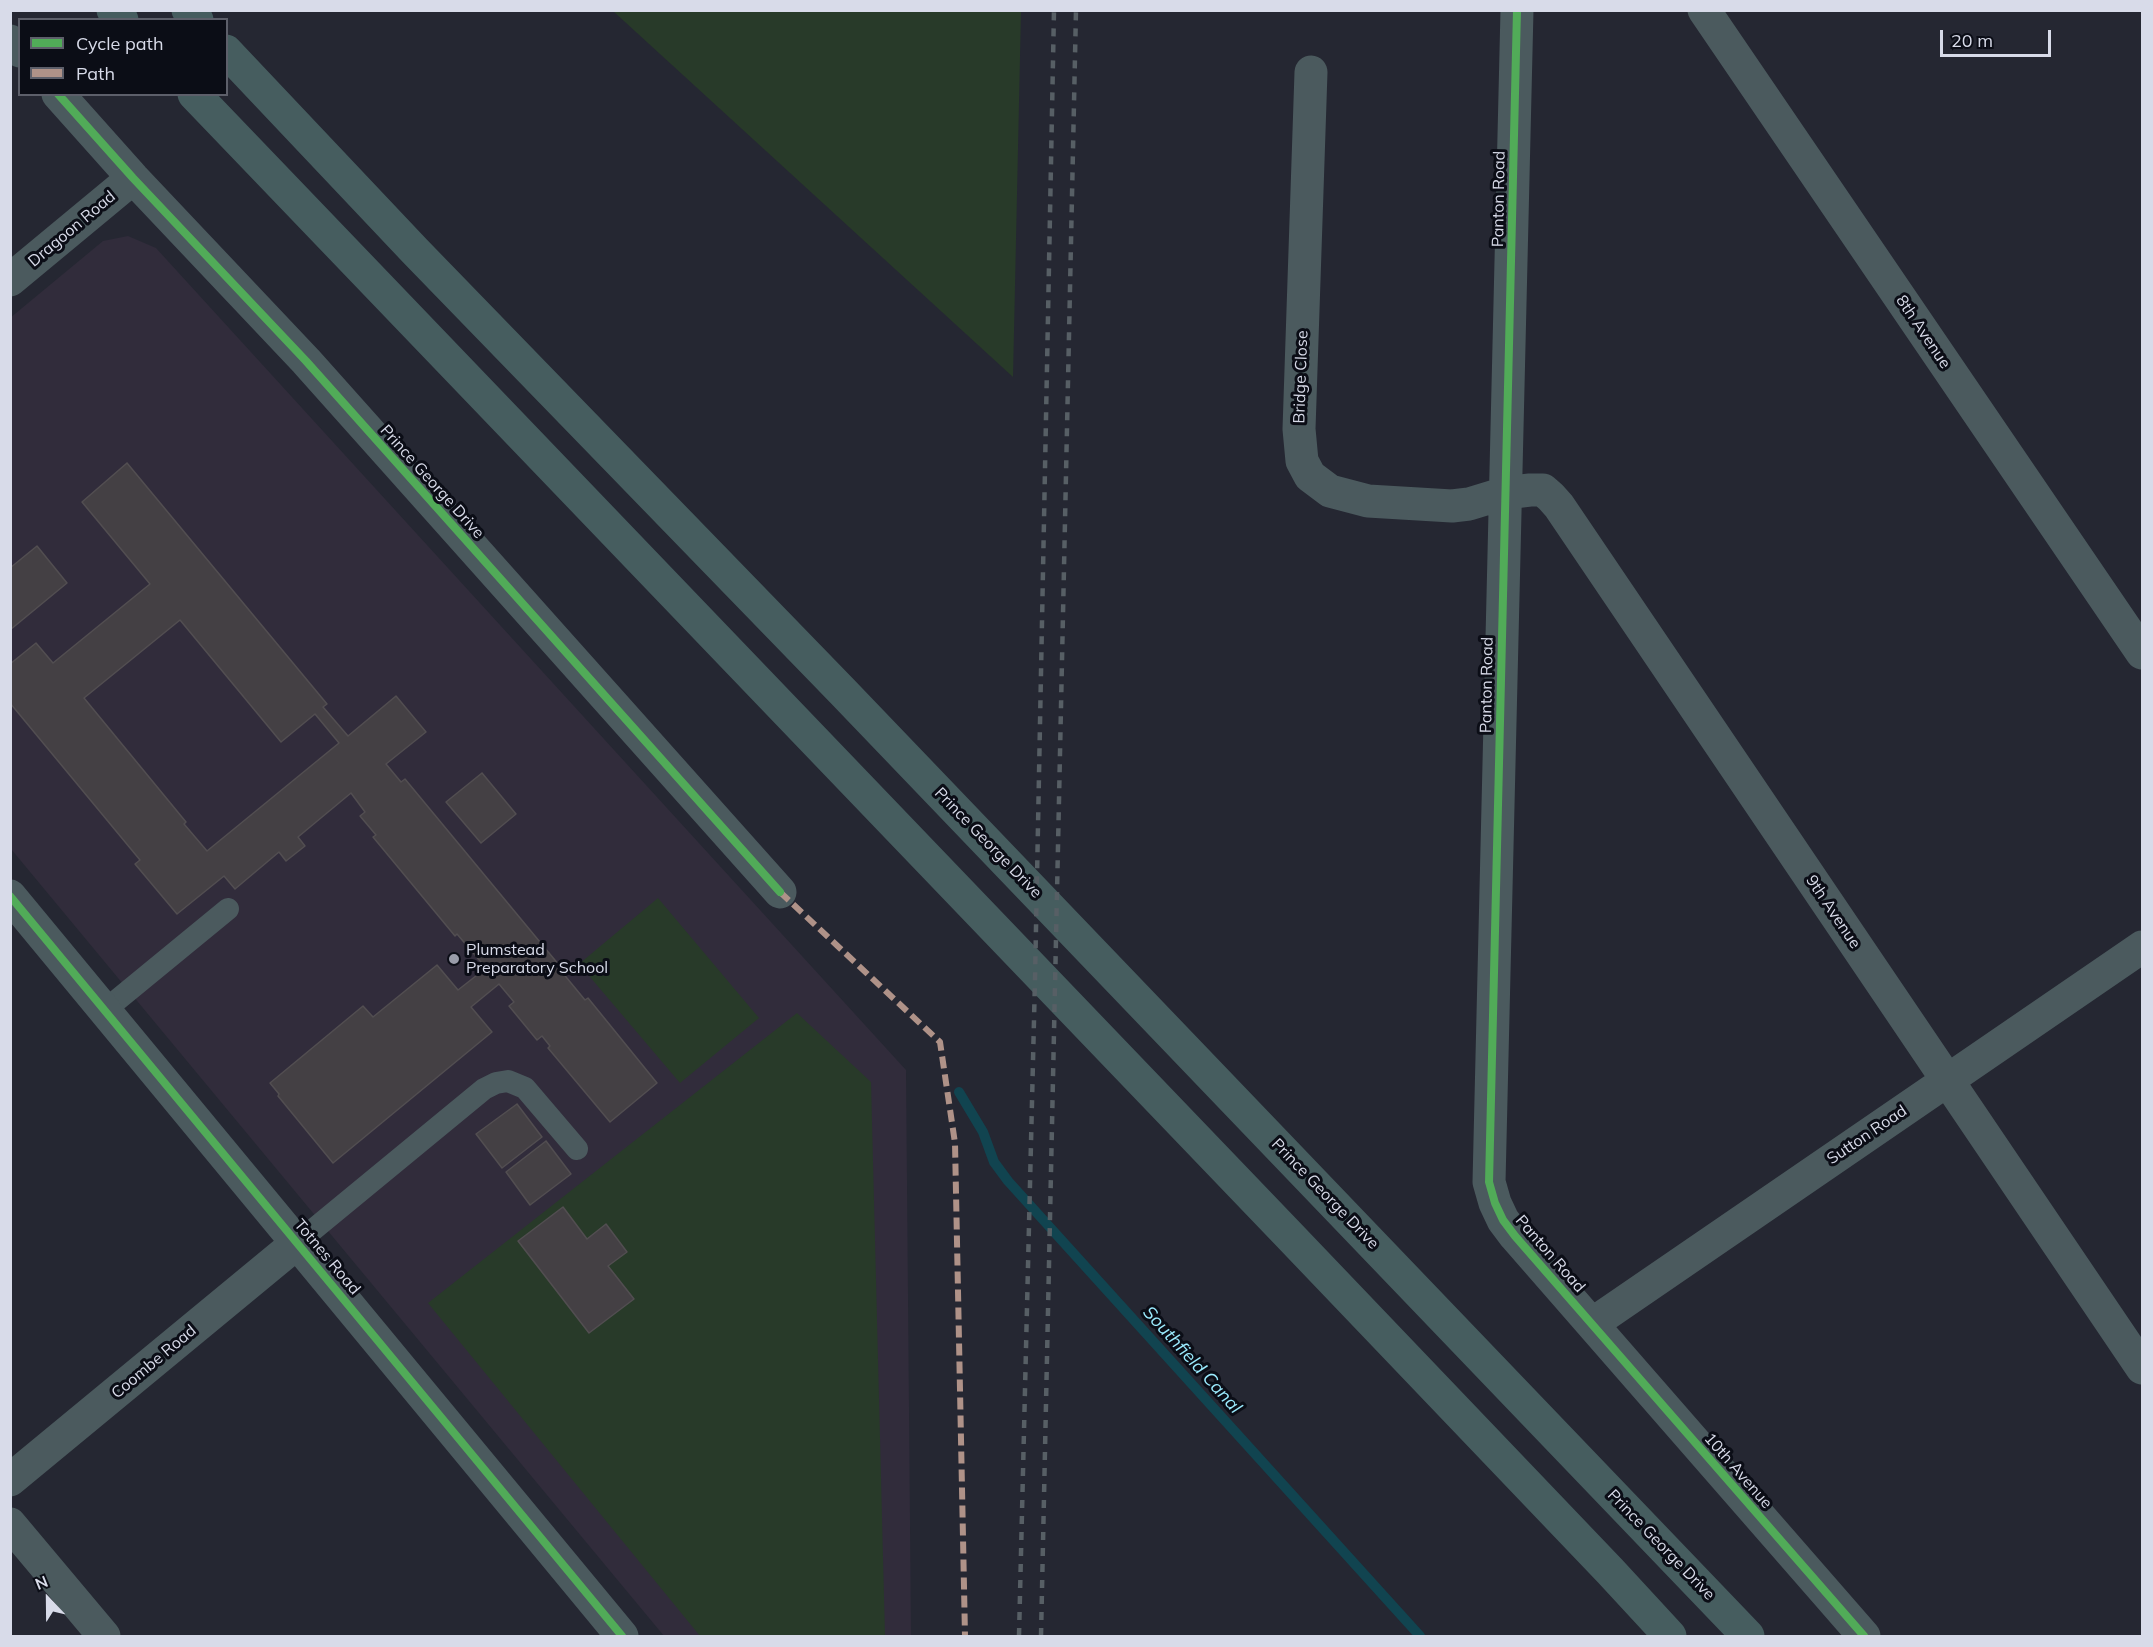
<!DOCTYPE html>
<style>
body{margin:0}
#map{position:relative;width:2153px;height:1647px;overflow:hidden;background:#252732;font-family:Mulish,sans-serif}
canvas{display:block}
.frame{position:absolute;inset:0;border:12px solid #d8dbe9;pointer-events:none}
.legend{position:absolute;left:18px;top:18px;width:210px;height:78px;box-sizing:border-box;background:#0b0d16;border:2px solid #5d5f6a;margin:0;padding:8px 10px;list-style:none;font-size:18px;color:#d8dbe9}
.legend li{display:flex;align-items:center;gap:12px;height:30px}
.legend b{width:30px;border:2px solid #5d5f6a}
.north{position:absolute;left:18px;top:1569px;width:60px;height:60px;-webkit-text-stroke:4px #0b0d16;paint-order:stroke;rotate:338deg;font-size:16px;font-weight:700;line-height:24px;text-align:center;color:#d8dbe9}
.north::after{content:'';display:block;margin:auto;width:21px;height:27px;background:#d8dbe9;clip-path:polygon(50% 0,100% 100%,50% 72%,0 100%)}
.scale{position:absolute;left:1940px;top:30px;width:111px;height:27px;box-sizing:border-box;border:3px solid #d8dbe9;border-top:0;padding-left:8px;font-size:18px;line-height:21px;white-space:nowrap;color:#d8dbe9;-webkit-text-stroke:4px #0b0d16;paint-order:stroke}
</style>
<div id="map">
<canvas width="2153" height="1647"></canvas>
<div class="frame"></div>
<ul class="legend">
<li><b style="height:8px;background:#51ab58"></b>Cycle path</li>
<li><b style="height:8px;background:#af9288"></b>Path</li>
</ul>
<div class="north">N</div>
<div class="scale">20 m</div>
</div>
<script>
const g = document.querySelector('canvas').getContext('2d');
g.lineJoin = 'round';
function fillPath(path, color) { g.fillStyle = color; g.fill(path, 'evenodd'); }
const poly = rows => new Path2D(rows.map(r => 'M' + r).join(''));
function stroke(path, color, width, dash) { g.strokeStyle = color; g.lineWidth = width; g.lineCap = dash ? 'butt' : 'round'; g.setLineDash(dash || []); g.stroke(path); }
function drawText(font, color, halo, rows, align = 'center') {
  g.font = font + ' Mulish,sans-serif'; g.lineWidth = 6; g.setLineDash([]); g.textBaseline = 'middle'; g.strokeStyle = halo; g.fillStyle = color; for (const [text, x, y, turn = 0] of rows) {
    g.save(); g.translate(x, y); g.rotate((+turn || 0) * Math.PI / 180); g.textAlign = isNaN(turn) ? turn : align; if (halo) g.strokeText(text, 0, 0); g.fillText(text, 0, 0); g.restore();
  }
}
fillPath(poly([
 [128,236,156,248,906,1070,911,1636,664,1636,11,849,10,318,103,241]
]), '#312c3b');
fillPath(poly([
 [613,11,1021,11,1013,377],
 [658,898,759,1018,680,1083,579,964],
 [797,1013,871,1082,885,1636,700,1636,428,1303]
]), '#283a29');
stroke(poly([
 [959,1092,983,1132,994,1162,1008,1181,1420,1636]
]), '#114450', 10);
const building = poly([
 [127,463,327,704,323,707,348,736,396,696,426,732,386,764,401,782,405,779,559,965,557,966,585,1000,588,998,657,1083,610,1122,548,1048,550,1046,542,1036,537,1040,509,1006,514,1002,499,984,471,1007,492,1032,333,1163,278,1096,279,1094,270,1083,363,1006,373,1017,437,965,458,990,486,968,457,934,455,936,373,837,376,835,360,816,365,812,351,793,298,837,305,846,286,861,279,852,235,889,224,876,177,914,135,864,140,860,10,703,10,664,36,643,53,663,150,584,82,502,127,463],
 [180,620,281,742,315,714,339,743,207,851,184,824,186,822,84,698,180,620],
 [37,546,67,583,10,630,10,568,37,546],
 [482,773,516,814,481,843,446,802,482,773],
 [517,1104,542,1137,502,1168,476,1134,517,1104],
 [546,1141,571,1174,530,1205,506,1172,546,1141],
 [563,1207,587,1239,606,1224,627,1252,608,1266,634,1299,589,1333,518,1241,563,1207]
]);
fillPath(building, '#444044');
stroke(building, '#524e51', 1.5);
stroke(poly([
 [105,1010,228,909],
 [297,1243,484,1089,496,1083,508,1081,525,1088,577,1149]
]), '#4b5a5e', 22);
stroke(poly([
 [1517,10,1489,1182,1495,1203,1503,1220,1515,1236,1864,1636],
 [1704,10,2142,653],
 [10,41,20,51],
 [1311,72,1299,429,1302,461,1310,476,1330,491,1368,501,1452,506,1469,504,1505,493,1530,490,1543,490,1551,497,1559,506,2142,1368],
 [58,94,133,178,306,361,780,892],
 [10,280,133,178],
 [10,896,622,1636],
 [1592,1324,2142,947],
 [10,1480,297,1243],
 [10,1524,104,1636]
]), '#4b5a5e', 33);
stroke(poly([
 [113,10,122,20],
 [188,10,197,20],
 [226,51,415,251,842,691,1748,1636],
 [194,94,1286,1232,1610,1571,1670,1636]
]), '#465d5f', 33);
stroke(poly([
 [1019,1636,1035,979,1054,10],
 [1041,1636,1076,10]
]), '#575f65', 4.5, [8, 8]);
stroke(poly([
 [780,892,940,1042,955,1143,965,1636]
]), '#af9288', 6, [12, 6]);
stroke(poly([
 [1517,10,1489,1182,1495,1203,1503,1220,1515,1236,1864,1636],
 [58,94,133,178,306,361,780,892],
 [10,896,622,1636]
]), '#51ab58', 8);
for (const [x, y, r, color] of [
 [454,959,6,"#999ca9"]
]) { const dot = new Path2D(); dot.arc(x, y, r, 0, 2 * Math.PI); g.fillStyle = color; g.fill(dot); stroke(dot, '#0b0d16', 2); }
drawText('16px', '#d8dbe9', '#0b0d16', [
 ["Panton Road",1499,199,-89],
 ["Dragoon Road",72,229,-40],
 ["8th Avenue",1923,332,56],
 ["Bridge Close",1301,377,-88],
 ["Prince George Drive",432,482,48],
 ["Panton Road",1487,685,-89],
 ["Prince George Drive",988,843,46],
 ["9th Avenue",1833,912,56],
 ["Sutton Road",1867,1135,-34],
 ["Prince George Drive",1325,1194,46],
 ["Panton Road",1550,1254,49],
 ["Totnes Road",327,1257,50],
 ["Coombe Road",154,1362,-40],
 ["10th Avenue",1738,1471,49],
 ["Prince George Drive",1661,1545,46]
]);
drawText('16px', '#d8dbe9', '#0b0d16', [
 ["Plumstead",466,950],
 ["Preparatory School",466,968]
], 'left');
drawText('italic 18px', '#9bebfe', '#0b0d16', [
 ["Southfield Canal",1192,1360,48]
]);
</script>
